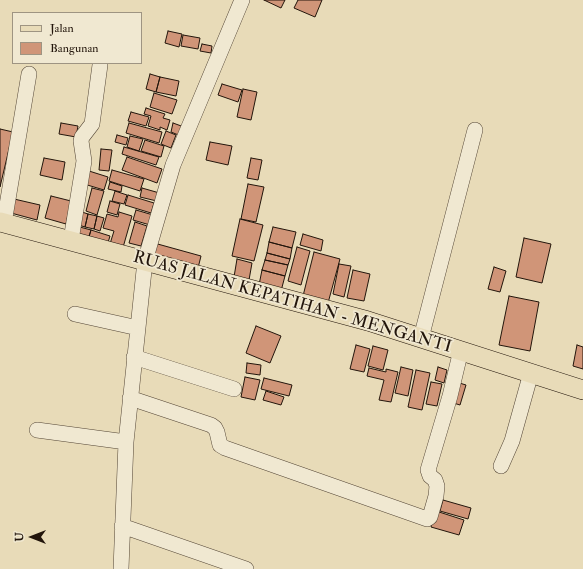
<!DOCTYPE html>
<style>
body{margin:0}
#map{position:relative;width:583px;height:569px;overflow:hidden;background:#e8dbb8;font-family:"IM FELL Double Pica",serif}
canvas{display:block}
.legend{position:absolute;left:12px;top:12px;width:130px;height:52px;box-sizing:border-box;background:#f0e8d1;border:1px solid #9e9482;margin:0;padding:5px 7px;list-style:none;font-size:12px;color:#22150b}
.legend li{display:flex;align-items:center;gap:8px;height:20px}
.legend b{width:20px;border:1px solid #9e9482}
.north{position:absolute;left:12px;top:517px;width:40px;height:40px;-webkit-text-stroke:3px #f0e8d1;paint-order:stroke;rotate:270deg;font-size:11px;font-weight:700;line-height:16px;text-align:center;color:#22150b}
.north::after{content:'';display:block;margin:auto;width:14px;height:18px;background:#22150b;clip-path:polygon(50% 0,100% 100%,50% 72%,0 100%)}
</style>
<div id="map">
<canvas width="583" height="569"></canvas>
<ul class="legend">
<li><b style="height:5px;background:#e8dbb8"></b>Jalan</li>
<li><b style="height:11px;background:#d09578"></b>Bangunan</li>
</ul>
<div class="north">U</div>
</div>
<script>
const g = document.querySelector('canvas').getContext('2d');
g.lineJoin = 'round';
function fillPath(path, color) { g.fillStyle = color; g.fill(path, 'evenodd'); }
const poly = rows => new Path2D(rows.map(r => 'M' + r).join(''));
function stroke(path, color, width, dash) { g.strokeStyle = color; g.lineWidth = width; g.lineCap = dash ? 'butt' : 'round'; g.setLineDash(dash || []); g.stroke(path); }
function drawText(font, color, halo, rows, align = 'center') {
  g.font = font + ' "IM FELL Double Pica",serif'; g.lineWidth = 3.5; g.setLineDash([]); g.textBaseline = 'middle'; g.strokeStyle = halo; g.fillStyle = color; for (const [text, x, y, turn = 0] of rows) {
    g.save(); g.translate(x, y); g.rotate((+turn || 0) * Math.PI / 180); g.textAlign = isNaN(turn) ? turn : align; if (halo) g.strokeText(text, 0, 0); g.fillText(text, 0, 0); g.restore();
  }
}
const building = poly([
 [264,0,285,0,281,8,264,0],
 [298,0,322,0,315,17,294,8,298,0],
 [168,31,182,34,179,47,165,43,168,31],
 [183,35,200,38,198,49,181,46,183,35],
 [202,44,212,46,211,53,200,51,202,44],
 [150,74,160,77,156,92,146,89,150,74],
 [160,77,179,81,176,96,156,92,160,77],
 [222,84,242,90,238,102,218,95,222,84],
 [243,89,257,92,251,120,237,117,243,89],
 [154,93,177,100,172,114,150,107,154,93],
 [146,108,165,114,163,118,170,120,167,130,160,127,160,130,148,126,151,116,144,114,146,108],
 [131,112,149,117,146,126,128,121,131,112],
 [61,123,78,126,76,137,59,134,61,123],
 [129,123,162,132,159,143,126,133,129,123],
 [173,123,184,127,181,136,171,132,173,123],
 [0,129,13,132,0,187,0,129],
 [166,131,176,135,171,148,161,144,166,131],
 [117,135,128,138,126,145,115,142,117,135],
 [130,136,143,139,139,151,127,147,130,136],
 [145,140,164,146,161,157,141,151,145,140],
 [210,142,232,146,228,165,206,160,210,142],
 [124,147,159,157,156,165,122,154,124,147],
 [101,149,112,150,109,171,99,170,101,149],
 [127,157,162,169,157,183,122,170,127,157],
 [44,158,65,162,62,180,40,175,44,158],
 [251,158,262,160,258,180,247,178,251,158],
 [112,170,144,179,140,191,109,181,112,170],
 [89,171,108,177,104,190,84,184,89,171],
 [110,182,122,186,121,192,108,189,110,182],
 [248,184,264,187,256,222,241,219,248,184],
 [92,188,104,191,97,215,86,211,92,188],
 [142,188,163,194,161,202,140,197,142,188],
 [115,191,127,195,124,204,112,201,115,191],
 [128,195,154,203,151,213,125,205,128,195],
 [51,196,71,201,66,224,45,218,51,196],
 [14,199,40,205,37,220,11,213,14,199],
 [110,201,120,204,117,215,107,212,110,201],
 [136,210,153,215,150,225,133,220,136,210],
 [79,211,88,214,85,227,75,224,79,211],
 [119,212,132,216,122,251,109,247,114,231,103,228,107,214,118,217,119,212],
 [88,214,97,216,94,229,85,227,88,214],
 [97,216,104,218,100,231,94,229,97,216],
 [240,219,263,225,254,261,232,256,240,219],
 [135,222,147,226,141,246,129,243,135,222],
 [76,226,91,230,88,240,73,235,76,226],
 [273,227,296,232,292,248,269,242,273,227],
 [91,230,110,236,107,246,88,240,91,230],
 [303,234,323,240,321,251,300,245,303,234],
 [524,238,551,244,542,283,516,277,524,238],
 [269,242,292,248,290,259,267,253,269,242],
 [154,243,201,256,198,268,151,256,154,243],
 [297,247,310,251,301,285,288,281,297,247],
 [314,252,340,259,328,303,303,296,314,252],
 [267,253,290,259,288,265,265,260,267,253],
 [237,259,252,263,249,280,234,277,237,259],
 [265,260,288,265,285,276,262,270,265,260],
 [339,264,351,266,344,297,333,294,339,264],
 [494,267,506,271,500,292,488,289,494,267],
 [262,270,285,276,281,291,259,285,262,270],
 [353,270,370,274,364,301,347,298,353,270],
 [509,296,539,302,530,351,499,345,509,296],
 [256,326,281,336,270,363,246,353,256,326],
 [356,345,370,349,364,372,350,369,356,345],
 [577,345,583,347,583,369,573,366,577,345],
 [373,346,388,350,383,370,368,366,373,346],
 [247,363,261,365,260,375,246,373,247,363],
 [401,367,413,370,408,396,395,393,401,367],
 [438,367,447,370,444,383,435,380,438,367],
 [369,368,386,372,386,369,398,372,391,402,379,400,384,380,367,376,369,368],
 [416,370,430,373,422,410,408,407,416,370],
 [245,377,260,380,255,400,241,397,245,377],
 [264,378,292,385,289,396,261,389,264,378],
 [431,382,442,384,437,406,426,404,431,382],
 [456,382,466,385,460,405,450,402,456,382],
 [266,391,284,397,281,405,263,400,266,391],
 [443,500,471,508,468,519,440,511,443,500],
 [436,511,464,520,459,535,431,527,436,511]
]);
fillPath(building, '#d09578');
stroke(building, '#22150b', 1);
const minor = poly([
 [4,223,29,74],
 [71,240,84,161,81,141,82,137,92,124,100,65],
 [75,314,138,328],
 [421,338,475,130],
 [134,357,234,389],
 [130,398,211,425,215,428,217,432,220,445,225,448,427,519,430,517,436,496,437,486,435,480,430,476,428,470,450,396,461,350],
 [37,430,126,442],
 [501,466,512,441,531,373],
 [122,526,246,569],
 [121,569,126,442,145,261,173,165,242,0]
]);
const major = poly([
 [0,222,368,321,583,390]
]);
stroke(minor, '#544636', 16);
stroke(major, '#22150b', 20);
stroke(minor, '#f0e8d1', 15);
stroke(major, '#e8dbb8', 19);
drawText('17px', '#22150b', '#f0e8d1', [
 ["RUAS JALAN KEPATIHAN - MENGANTI",292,303,16]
]);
</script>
